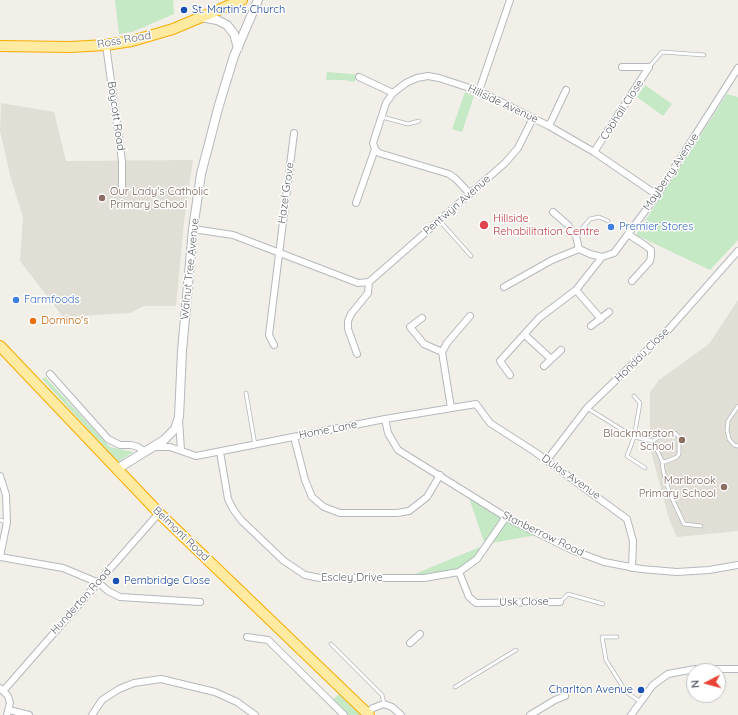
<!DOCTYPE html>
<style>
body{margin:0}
#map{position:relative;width:738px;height:715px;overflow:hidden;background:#f1efe8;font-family:Quicksand,sans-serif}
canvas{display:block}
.north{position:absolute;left:686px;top:663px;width:40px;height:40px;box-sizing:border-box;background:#fff;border:1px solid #bfc1c3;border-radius:50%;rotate:264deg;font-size:11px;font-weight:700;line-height:16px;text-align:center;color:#5f6368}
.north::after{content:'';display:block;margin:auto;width:14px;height:18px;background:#ea4335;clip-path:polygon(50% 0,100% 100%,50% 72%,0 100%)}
</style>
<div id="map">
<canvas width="738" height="715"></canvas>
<div class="north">N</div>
</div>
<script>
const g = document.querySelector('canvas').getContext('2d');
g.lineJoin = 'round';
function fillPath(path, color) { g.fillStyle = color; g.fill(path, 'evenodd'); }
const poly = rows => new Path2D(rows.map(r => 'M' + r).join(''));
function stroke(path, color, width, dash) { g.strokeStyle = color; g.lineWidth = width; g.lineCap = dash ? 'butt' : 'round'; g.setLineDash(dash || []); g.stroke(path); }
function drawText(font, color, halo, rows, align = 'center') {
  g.font = font + ' Quicksand,sans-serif'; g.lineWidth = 3; g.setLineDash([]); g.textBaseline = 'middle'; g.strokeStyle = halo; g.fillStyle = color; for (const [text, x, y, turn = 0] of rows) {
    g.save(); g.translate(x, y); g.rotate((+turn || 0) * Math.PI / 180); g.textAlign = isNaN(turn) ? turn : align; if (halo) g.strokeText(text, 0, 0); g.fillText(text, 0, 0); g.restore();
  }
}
fillPath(poly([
 [1,103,54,112,66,161,193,160,184,222,176,306,144,306,130,313,63,317,20,261,23,217,11,179,0,131],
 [738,300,738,531,677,537,669,519,650,448,650,392,659,380,709,344]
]), '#e1ded6');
fillPath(poly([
 [115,0,173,0,174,14,132,32,119,34],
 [327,72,352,74,357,75,354,82,345,80,326,80],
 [645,85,672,104,663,116,637,97],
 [465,92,474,96,462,132,452,129],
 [727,94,738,97,738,240,710,270,636,235],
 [45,377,110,447,133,452,118,462,42,379],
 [467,492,541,534,487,544,477,559,459,572,405,578,485,545],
 [344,690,369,715,344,715,331,701]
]), '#c5e8c5');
const service = poly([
 [649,67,662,52,704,55],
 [382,117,408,124,419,121],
 [439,220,471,256],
 [576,236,590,219,599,217,608,221],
 [246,393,255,445],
 [634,396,640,403,634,437,627,456,645,468],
 [738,406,728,421,727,430,729,439,734,445,738,446],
 [587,408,634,437,653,441,664,433,675,433,679,437,679,454,677,457,665,462,662,461,653,441],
 [662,461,663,470,670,494,684,524,701,526],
 [0,520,7,522],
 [560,602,568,594,603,604],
 [617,637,602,637,606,660,626,692,641,702],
 [331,644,382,695,384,704],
 [455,687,516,650]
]);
const minor = poly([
 [106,45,122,161,122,187],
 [622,67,649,67],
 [359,77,393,93],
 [479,91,510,0],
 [549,126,566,90],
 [594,152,649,67],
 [469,193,456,179,449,174,379,153,375,149,373,143,386,103,393,93,406,83,417,78,428,76,439,78,479,91,549,126,594,152,657,195],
 [356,203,375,149],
 [553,212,568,225,576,236,579,249],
 [193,229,233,235,358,283,369,282],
 [628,234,646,246,651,250,651,256,650,261,632,281],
 [369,282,505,163,518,148,533,118],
 [504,287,552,260,579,249,590,254,602,257,614,253,657,195,738,68],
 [576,290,601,319],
 [422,318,410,327,424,344,442,352],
 [591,326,609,312],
 [525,335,551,359],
 [274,345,269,335,294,133],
 [357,354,348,329,348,321,351,314,368,293,369,282],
 [544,366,561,350],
 [50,374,108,439,120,445,131,445,138,447,145,452],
 [510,375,500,361,539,318,576,290,602,257],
 [451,408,442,352,447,343,470,316],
 [385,419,388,433,398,450,509,519,572,550,604,562,641,569,677,572,709,570,738,565],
 [179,420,181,450],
 [294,437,305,480,312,497,324,507,340,513,397,513,409,511,427,497,440,475],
 [154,447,170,447,196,456,385,419,476,404,490,423,535,452,627,519,633,541,632,568],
 [220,452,228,499,233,509,241,520,284,561,305,575,320,578,424,578,459,572,477,559,506,517],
 [547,460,587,408,669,329,738,251],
 [0,476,6,495,7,522,0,557],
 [0,557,63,568,99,583,108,591,120,597,200,602],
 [459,572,469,597,476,603,560,602],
 [247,637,268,640,344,715],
 [410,643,420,634],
 [0,688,8,696,10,703,7,715],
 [4,690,159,513],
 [9,710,29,715],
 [367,713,373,708,384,704,392,707,401,715],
 [92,715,102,700,119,689,134,683,161,679,215,692,237,702,255,715],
 [530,715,555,700,565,696],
 [631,715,653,685,668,674,695,669,738,669]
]);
const tertiary = poly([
 [201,17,217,20,227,25,234,34,238,48],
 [117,469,164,440,175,429,179,417,182,351,193,229,201,174,219,105,234,56,258,0]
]);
const trunk = poly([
 [0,46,70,47,106,45,132,41,173,29,242,0],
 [0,346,159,513,369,715]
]);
stroke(service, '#b5b8bc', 4.5);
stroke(minor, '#b5b8bc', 8);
stroke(tertiary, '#b5b8bc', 10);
stroke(trunk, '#f9ab00', 12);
stroke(service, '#fff', 3);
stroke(minor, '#fff', 6);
stroke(tertiary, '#fff', 8);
stroke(trunk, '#feeaa1', 10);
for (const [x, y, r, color] of [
 [184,10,4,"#1a4fb4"],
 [102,198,4,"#8d6e63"],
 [484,225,5,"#e0444e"],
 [611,227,4,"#3f7fe0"],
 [16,300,4,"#3f7fe0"],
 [33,321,4,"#e8710a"],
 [682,440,4,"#8d6e63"],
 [724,487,4,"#8d6e63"],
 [116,581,4,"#1a4fb4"],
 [641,690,4,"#1a4fb4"]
]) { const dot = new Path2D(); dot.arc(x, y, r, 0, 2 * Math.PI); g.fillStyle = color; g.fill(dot); stroke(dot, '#fff', 1.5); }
drawText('11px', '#164399', '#fff', [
 ["St. Martin's Church",192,10],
 ["Pembridge Close",124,581],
 ["Charlton Avenue",633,690,"right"]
], 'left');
drawText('11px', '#5f6368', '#fff', [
 ["Ross Road",124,40,-10],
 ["Hillside Avenue",503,104,25],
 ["Cobhall Close",622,110,-57],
 ["Boycott Road",116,116,82],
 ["Mayberry Avenue",671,172,-56],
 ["Hazel Grove",286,193,-82],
 ["Pentwyn Avenue",457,205,-41],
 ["Walnut Tree Avenue",190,269,-84],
 ["Honddu Close",642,355,-45],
 ["Home Lane",328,430,-11],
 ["Dulas Avenue",571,477,35],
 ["Belmont Road",181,534,44],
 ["Stanberrow Road",543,534,26],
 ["Escley Drive",352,578],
 ["Hunderton Road",81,601,-48],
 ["Usk Close",524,602,-1]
]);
drawText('11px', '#785e54', '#fff', [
 ["Our Lady's Catholic",110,192,"left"],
 ["Primary School",110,205,"left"],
 ["Blackmarston",674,434],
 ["School",674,447],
 ["Marlbrook",716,481],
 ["Primary School",716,494]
], 'right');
drawText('11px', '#be3a42', '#fff', [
 ["Hillside",493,219],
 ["Rehabilitation Centre",493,232]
], 'left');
drawText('11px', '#366cbe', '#fff', [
 ["Premier Stores",619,227],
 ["Farmfoods",24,300]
], 'left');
drawText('11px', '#c56008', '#fff', [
 ["Domino's",41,321]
], 'left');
</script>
